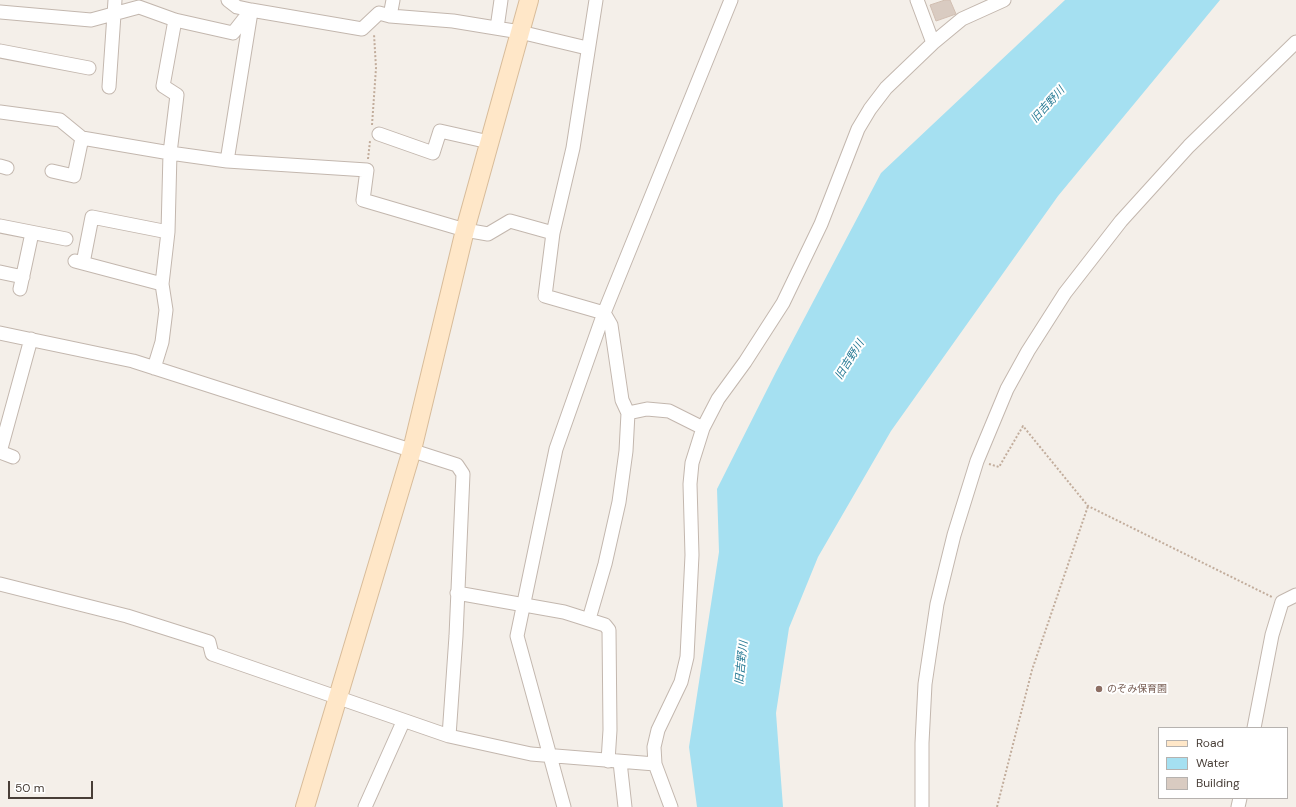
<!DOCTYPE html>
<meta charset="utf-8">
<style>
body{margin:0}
#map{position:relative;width:1296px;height:807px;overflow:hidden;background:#f4efe9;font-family:"DM Sans",sans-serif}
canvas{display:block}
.legend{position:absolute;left:1158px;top:727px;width:130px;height:72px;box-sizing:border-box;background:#fff;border:1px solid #b6b2af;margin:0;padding:5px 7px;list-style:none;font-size:12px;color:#483e37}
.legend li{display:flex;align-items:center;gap:8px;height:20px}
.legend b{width:20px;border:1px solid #b6b2af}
.scale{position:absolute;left:8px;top:781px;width:85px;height:18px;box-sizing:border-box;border:2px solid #483e37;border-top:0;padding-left:5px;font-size:12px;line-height:14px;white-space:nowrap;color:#483e37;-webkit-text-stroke:3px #fff;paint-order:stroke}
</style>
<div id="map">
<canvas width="1296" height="807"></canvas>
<ul class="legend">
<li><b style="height:5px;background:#ffe7c8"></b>Road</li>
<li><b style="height:11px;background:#a5e0f1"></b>Water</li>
<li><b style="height:11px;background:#d9cbc1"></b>Building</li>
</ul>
<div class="scale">50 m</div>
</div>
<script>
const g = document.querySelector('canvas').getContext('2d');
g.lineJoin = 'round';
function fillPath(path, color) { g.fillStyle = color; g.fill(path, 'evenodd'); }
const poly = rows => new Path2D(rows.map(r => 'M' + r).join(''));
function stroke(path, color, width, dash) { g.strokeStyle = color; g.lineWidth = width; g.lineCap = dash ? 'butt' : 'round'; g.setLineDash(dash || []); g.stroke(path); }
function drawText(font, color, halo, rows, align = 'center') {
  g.font = font + ' "DM Sans","Noto Sans JP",sans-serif'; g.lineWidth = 4; g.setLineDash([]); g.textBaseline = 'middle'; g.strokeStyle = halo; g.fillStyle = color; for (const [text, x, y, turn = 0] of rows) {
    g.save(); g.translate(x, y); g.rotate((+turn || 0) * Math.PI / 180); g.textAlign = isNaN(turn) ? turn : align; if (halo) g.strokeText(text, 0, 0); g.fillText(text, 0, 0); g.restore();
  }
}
fillPath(poly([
 [1065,0,1220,0,1058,196,891,431,818,557,789,628,776,713,783,807,697,807,689,747,719,552,717,489,776,372,881,173]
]), '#a5e0f1');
const building = poly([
 [945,0,950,0,956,14,936,21,930,5,945,0]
]);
fillPath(building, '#d9cbc1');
stroke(building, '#d1beb1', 1);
const street = poly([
 [228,0,237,7,251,10,362,29,379,13,390,16,453,21,520,32,587,48],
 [917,0,933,43],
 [0,12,91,20,139,7,175,20,233,33,251,10],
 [390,16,393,0],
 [497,28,501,0],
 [0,51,89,68],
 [109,87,115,0],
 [0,112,60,120,82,138,170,153,227,161,367,170,363,200,465,230,488,234,510,221,553,233],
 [379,134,433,153,440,131,489,142],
 [227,161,251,12],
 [0,166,7,168],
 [52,171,74,176,82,138],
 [0,226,66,239],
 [75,261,162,284],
 [83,263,92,217,168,232],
 [0,272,23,277],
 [20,289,32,233],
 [0,333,133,361,457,465,463,474,456,636,449,736],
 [154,368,162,342,166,310,162,284,168,232,170,153,177,95,163,86,175,20],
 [628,413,647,409,669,411,703,428],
 [13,457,0,452,31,339],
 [0,584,127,616,209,642,212,654,449,736,531,754,655,764],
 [457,593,564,612,605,625,609,630,610,730,608,761],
 [589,619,605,564,619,502,626,451,628,413,622,400,611,325,604,313,545,296,553,233,573,148,596,0],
 [1254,728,1272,635,1282,602,1296,595],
 [620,762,625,807],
 [365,807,403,722],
 [564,807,517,636,556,449,604,313,731,0],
 [671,807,655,764,654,747,658,730,681,682,687,657,692,555,690,484,692,463,703,428,718,399,745,362,783,303,821,224,858,129,870,109,886,88,933,43,962,19,1004,0],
 [922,807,922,743,925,684,937,604,954,535,977,461,1007,389,1028,351,1065,293,1121,221,1189,146,1296,42],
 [1238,807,1240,798]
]);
const secondary = poly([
 [305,807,412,450,465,230,529,0]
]);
stroke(street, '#c3b7ae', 15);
stroke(secondary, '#d8bc9a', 20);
stroke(poly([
 [372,125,376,68,374,34],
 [368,159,370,141],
 [989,464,999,467,1023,426,1088,506,1272,597],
 [997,807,1032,670,1088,506]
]), '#c2ad9c', 2, [2, 2]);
stroke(street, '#fff', 13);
stroke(secondary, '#ffe7c8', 18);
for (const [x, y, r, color] of [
 [1099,689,4,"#8d6e63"]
]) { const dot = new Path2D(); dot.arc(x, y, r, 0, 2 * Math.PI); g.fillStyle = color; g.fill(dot); stroke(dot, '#fff', 1.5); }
drawText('10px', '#785e54', '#fff', [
 ["のぞみ保育園",1107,689]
], 'left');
drawText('italic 11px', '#287b95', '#fff', [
 ["旧吉野川",1048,105,-48],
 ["旧吉野川",850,360,-58],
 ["旧吉野川",742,663,-84]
]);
</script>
